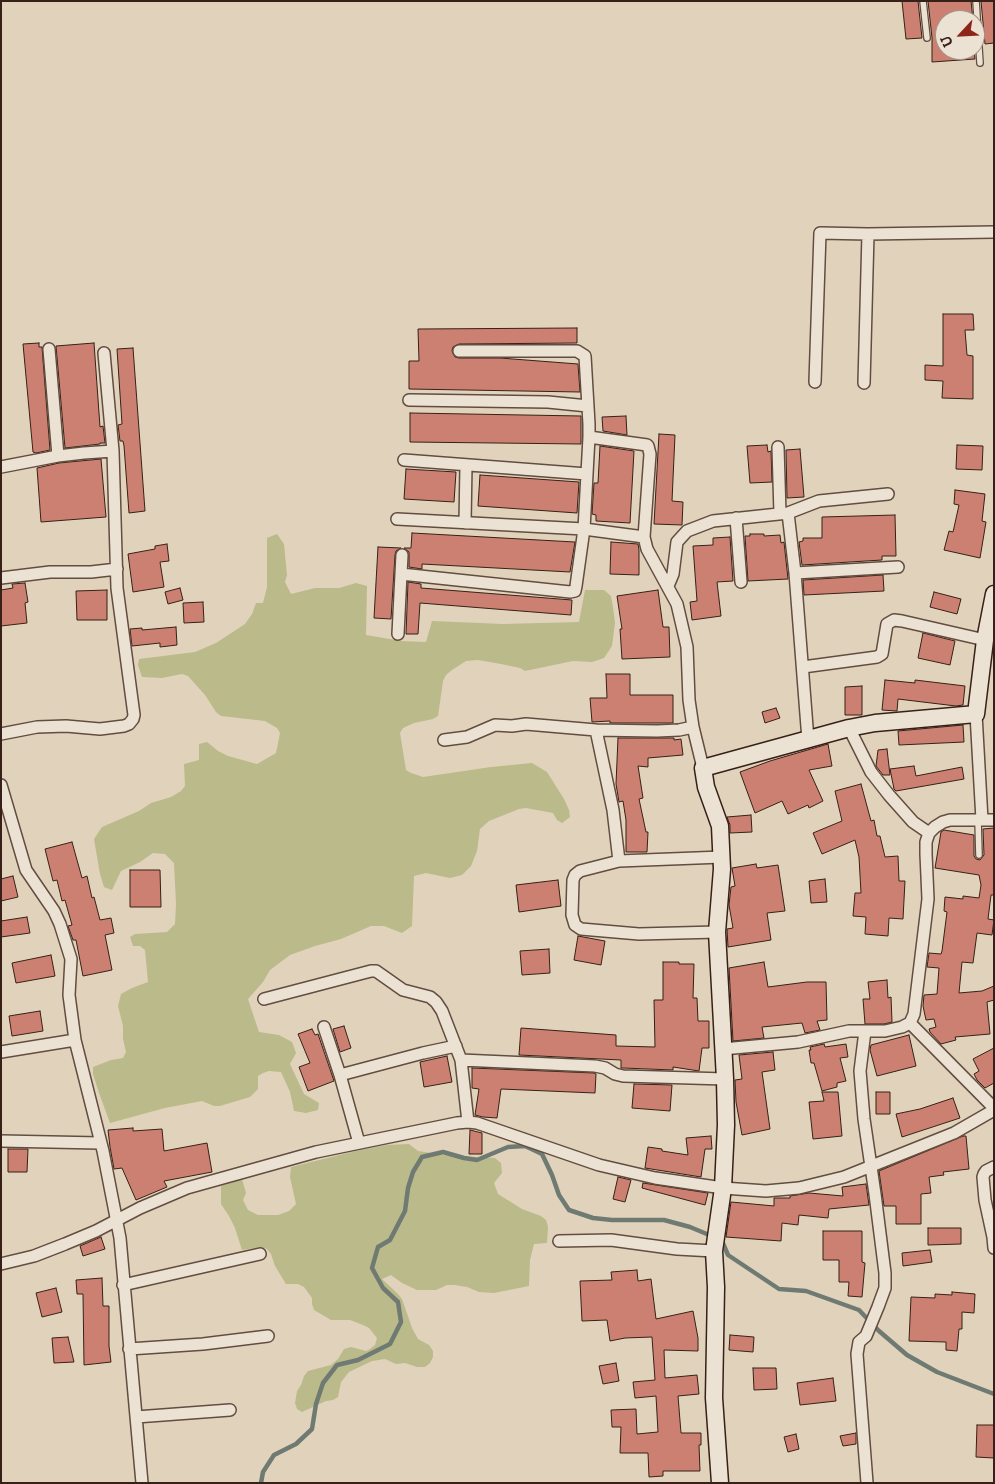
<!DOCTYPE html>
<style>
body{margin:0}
#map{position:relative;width:995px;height:1484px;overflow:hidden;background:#e1d3bb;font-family:"IM FELL DW Pica",serif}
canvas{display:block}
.frame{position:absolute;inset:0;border:2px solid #372017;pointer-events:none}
.north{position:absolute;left:935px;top:10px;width:50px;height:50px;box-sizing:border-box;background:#ece2d3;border:1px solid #a49488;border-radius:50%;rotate:245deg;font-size:14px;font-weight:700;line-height:20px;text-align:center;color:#372017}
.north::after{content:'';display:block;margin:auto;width:18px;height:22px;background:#8f2418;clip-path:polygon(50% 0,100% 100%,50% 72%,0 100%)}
</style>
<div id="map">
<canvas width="995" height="1484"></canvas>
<div class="frame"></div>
<div class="north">U</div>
</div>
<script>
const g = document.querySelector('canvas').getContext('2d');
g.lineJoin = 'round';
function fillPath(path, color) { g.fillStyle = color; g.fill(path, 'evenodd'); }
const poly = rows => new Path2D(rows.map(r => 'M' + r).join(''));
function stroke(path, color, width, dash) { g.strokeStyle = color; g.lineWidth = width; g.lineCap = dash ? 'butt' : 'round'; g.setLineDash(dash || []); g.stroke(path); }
fillPath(poly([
 [277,534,284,544,287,575,285,582,291,594,315,588,339,588,356,583,367,586,366,635,401,641,426,642,432,621,503,624,579,622,585,590,604,590,611,596,613,607,615,623,612,646,604,658,592,662,573,661,525,671,520,668,501,664,478,660,466,661,452,670,446,675,443,681,438,716,433,719,414,723,403,728,400,733,406,770,411,773,423,777,491,767,532,763,547,772,564,799,569,810,570,817,562,823,557,820,553,813,526,808,519,809,489,821,480,829,477,851,471,866,462,875,450,878,426,873,414,876,412,926,402,933,384,926,371,926,341,939,315,946,290,955,270,970,263,982,248,999,259,1032,279,1035,292,1042,296,1053,290,1064,304,1094,319,1103,318,1110,306,1113,294,1111,290,1092,281,1072,269,1071,263,1073,258,1076,258,1089,250,1097,220,1106,214,1106,202,1101,165,1108,110,1123,99,1093,93,1074,93,1067,111,1060,123,1058,126,1052,123,1039,123,1026,118,1006,121,994,132,988,148,982,145,950,140,946,133,946,130,937,135,934,167,932,175,924,176,904,174,863,165,854,153,853,140,862,121,871,112,890,104,887,100,874,94,839,102,827,139,811,151,803,171,797,181,791,185,786,184,764,199,760,199,744,207,742,218,751,228,756,257,764,276,753,280,733,277,728,265,721,221,716,216,712,205,695,188,676,182,674,162,678,142,677,138,665,139,659,195,652,216,643,245,624,252,614,256,603,263,603,267,587,267,538],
 [409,1144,418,1151,444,1155,495,1158,501,1163,502,1173,494,1183,498,1194,522,1209,541,1216,546,1220,548,1227,547,1243,534,1244,530,1260,529,1286,494,1293,479,1292,467,1287,454,1285,447,1285,436,1290,417,1290,402,1283,391,1275,382,1279,398,1294,402,1299,412,1328,418,1339,429,1345,433,1351,433,1357,430,1363,425,1367,417,1367,405,1363,396,1364,385,1359,372,1361,349,1372,341,1382,338,1397,333,1400,326,1401,302,1412,297,1409,295,1403,297,1391,301,1385,304,1376,308,1371,331,1365,338,1359,344,1349,351,1347,366,1351,370,1349,375,1345,377,1338,369,1328,363,1325,350,1320,331,1320,314,1310,312,1304,312,1298,304,1287,298,1284,286,1284,275,1266,271,1254,267,1249,260,1247,242,1250,235,1228,229,1216,221,1204,221,1186,242,1179,246,1193,243,1200,248,1210,258,1215,278,1215,289,1211,296,1204,290,1177,291,1167,356,1151,387,1145]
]), '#baba8b');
stroke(poly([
 [721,1240,722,1241,728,1255,779,1289,806,1291,859,1310,879,1331,907,1355,937,1372,994,1394],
 [261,1483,263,1472,274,1455,296,1444,312,1429,316,1404,323,1383,337,1365,358,1360,390,1344,401,1322,398,1302,383,1288,372,1268,378,1247,390,1240,405,1211,408,1188,413,1172,422,1157,443,1152,464,1158,477,1160,508,1147,525,1146,542,1154,552,1175,559,1195,569,1210,593,1218,612,1220,664,1220,690,1227,714,1237]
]), '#6f7b72', 4.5);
const building = poly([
 [902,1,918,1,922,38,906,39,902,1],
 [928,1,971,1,973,20,945,20,945,50,974,50,975,59,932,62,932,38,928,1],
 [981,1,994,1,994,43,985,44,981,1],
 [943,314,973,314,974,330,965,330,967,355,973,356,973,399,942,398,943,381,925,380,925,365,943,366,943,314],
 [577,328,577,343,459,344,453,347,452,351,455,357,459,358,500,358,578,364,580,392,409,389,409,361,419,361,418,329,577,328],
 [39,343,39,347,42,347,50,450,36,453,33,452,23,344,39,343],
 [94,343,100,427,103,426,105,443,100,443,100,444,65,448,56,346,94,343],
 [133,348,145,511,129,513,124,446,123,441,120,441,118,425,122,424,117,349,133,348],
 [410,413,581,416,581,444,410,442,410,413],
 [626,416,627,435,603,431,602,417,626,416],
 [659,434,675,435,672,501,683,502,682,525,654,524,659,434],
 [767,445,768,452,771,451,772,482,750,483,747,446,767,445],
 [957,445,983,446,982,470,956,469,957,445],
 [600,446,634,451,630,523,596,521,596,515,592,514,594,483,598,483,600,446],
 [800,449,804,497,787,498,786,450,800,449],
 [101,459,106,517,41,522,37,468,59,463,101,459],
 [406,469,456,472,454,502,404,499,406,469],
 [480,475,579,482,577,513,478,506,480,475],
 [955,490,985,494,982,521,986,522,980,558,944,550,949,531,953,532,959,505,954,504,955,490],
 [895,515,896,556,882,556,882,560,802,565,799,542,803,541,803,538,822,538,822,517,895,515],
 [412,533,575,542,570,572,422,564,422,569,409,567,409,552,404,548,411,548,412,533],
 [750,534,764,534,764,536,780,535,781,543,784,542,788,579,748,581,745,536,750,536,750,534],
 [730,537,733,581,717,582,721,616,692,620,690,602,697,601,693,546,713,545,713,538,730,537],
 [611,542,638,544,639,550,639,575,610,574,611,542],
 [167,544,169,561,160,562,164,587,133,592,128,554,155,549,155,546,167,544],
 [378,547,401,548,396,551,395,555,391,619,374,618,378,547],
 [883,575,884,591,804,595,803,580,883,575],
 [408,582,421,584,421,588,572,600,571,615,420,603,418,634,406,634,408,582],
 [25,583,28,602,25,603,27,623,1,626,1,590,13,588,12,584,25,583],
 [180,588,183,600,168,604,165,592,180,588],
 [107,590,107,620,77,620,76,591,107,590],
 [658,590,663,627,669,627,670,657,622,659,620,629,622,629,617,596,658,590],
 [934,592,961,599,957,614,930,607,934,592],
 [203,602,204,622,184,623,183,603,203,602],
 [176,627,177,645,160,647,160,643,132,646,130,629,142,628,142,630,176,627],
 [923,633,955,641,950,665,918,658,923,633],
 [606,674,630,674,630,695,673,695,673,723,610,723,610,721,592,722,590,698,607,698,606,674],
 [885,680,915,683,915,680,965,686,963,705,956,706,898,699,897,711,882,710,885,680],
 [862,686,862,715,845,715,845,687,862,686],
 [776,708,780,718,765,723,762,712,776,708],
 [963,725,964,742,899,745,898,731,963,725],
 [618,738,674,738,674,740,681,739,683,755,648,758,648,767,638,766,643,798,639,799,646,832,648,832,647,852,626,852,626,820,623,801,619,802,616,784,618,738],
 [828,744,832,766,809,770,823,801,809,808,808,805,788,814,782,801,755,813,740,772,770,761,828,744],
 [887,749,890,775,883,775,876,766,878,750,887,749],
 [914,766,916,776,962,767,964,779,896,791,894,789,890,769,914,766],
 [861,784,871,821,874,820,877,836,880,836,885,857,898,856,899,881,905,881,903,919,889,918,888,936,865,934,866,917,853,916,855,893,861,893,859,857,855,840,822,854,813,833,842,821,835,791,861,784],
 [751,815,752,832,730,833,730,825,727,817,751,815],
 [994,828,994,895,991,895,988,919,994,920,992,935,977,933,973,963,962,962,959,993,982,991,994,986,994,1000,987,1002,990,1034,955,1037,956,1040,941,1044,930,1032,929,1029,936,1027,934,1019,926,1020,923,1006,924,995,937,994,939,968,927,967,929,953,941,954,942,951,947,912,944,911,945,897,963,899,963,896,979,898,981,885,979,875,935,868,941,832,944,830,974,835,974,856,976,859,980,860,984,855,983,829,994,828],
 [72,842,82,878,87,876,92,898,94,897,100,920,111,918,114,933,105,935,112,970,83,976,76,940,73,940,68,926,72,925,65,900,62,901,57,880,53,881,45,849,72,842],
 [756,864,757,868,778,865,785,911,767,913,771,940,728,947,727,929,733,928,729,905,731,887,735,886,732,868,756,864],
 [130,870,160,870,161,907,130,907,130,870],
 [13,876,18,897,1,901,1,879,13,876],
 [825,879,827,902,811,903,809,881,825,879],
 [558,880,561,906,519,912,516,885,558,880],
 [27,917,30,933,1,937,1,921,27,917],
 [578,936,605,941,601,965,574,960,578,936],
 [549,949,550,973,522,975,520,951,549,949],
 [51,955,55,976,16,983,12,963,51,955],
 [663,962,679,962,679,964,694,964,693,998,697,998,698,1021,709,1021,709,1048,702,1048,699,1071,673,1067,673,1070,623,1068,621,1068,621,1060,519,1055,521,1028,616,1035,616,1046,655,1047,654,1000,663,1000,663,962],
 [764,962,768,987,807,982,826,982,827,1020,817,1021,820,1030,805,1033,802,1023,762,1027,764,1038,733,1041,729,968,764,962],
 [887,980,888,998,891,997,892,1022,884,1024,865,1024,863,999,870,999,868,982,887,980],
 [40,1011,43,1031,12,1036,9,1016,40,1011],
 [344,1026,351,1048,340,1052,333,1029,344,1026],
 [312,1029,315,1035,318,1034,334,1081,308,1091,299,1067,310,1063,298,1034,312,1029],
 [909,1035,916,1066,877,1076,870,1050,871,1045,909,1035],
 [824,1044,825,1047,846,1044,848,1057,840,1058,846,1081,837,1083,837,1087,822,1091,814,1063,811,1063,809,1050,811,1050,810,1047,824,1044],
 [994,1048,994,1083,985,1088,977,1080,974,1074,979,1071,973,1059,994,1048],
 [773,1052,775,1070,762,1072,770,1129,742,1135,736,1102,735,1080,742,1079,739,1055,773,1052],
 [447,1056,452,1082,424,1087,420,1062,447,1056],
 [472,1068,594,1073,596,1074,595,1093,501,1089,497,1118,483,1117,475,1115,479,1089,472,1088,472,1068],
 [634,1084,672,1085,670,1111,632,1108,634,1084],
 [822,1092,838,1092,842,1136,813,1139,809,1102,824,1101,822,1092],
 [876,1092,890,1092,890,1114,876,1114,876,1092],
 [953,1098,960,1118,902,1137,896,1114,920,1109,953,1098],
 [133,1128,133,1131,162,1129,164,1151,207,1143,212,1172,164,1181,167,1187,136,1200,122,1168,114,1169,110,1147,108,1130,133,1128],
 [470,1130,482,1133,482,1154,469,1154,470,1130],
 [711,1136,712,1149,705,1149,701,1177,645,1168,648,1147,662,1149,662,1151,688,1155,686,1138,711,1136],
 [963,1136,966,1136,969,1169,943,1172,944,1175,929,1177,931,1193,921,1194,921,1224,896,1224,896,1206,884,1206,879,1171,963,1136],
 [8,1149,28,1149,27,1172,8,1172,8,1149],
 [618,1177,631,1180,625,1202,613,1199,618,1177],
 [643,1183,708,1193,705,1205,642,1188,643,1183],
 [866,1184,869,1205,829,1209,828,1218,799,1215,798,1225,782,1223,781,1241,726,1237,731,1202,774,1206,774,1198,790,1198,790,1196,809,1193,843,1196,842,1187,866,1184],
 [928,1228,961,1228,961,1244,928,1245,928,1228],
 [823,1231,862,1231,862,1262,865,1263,862,1297,848,1296,849,1282,839,1282,839,1260,823,1260,823,1231],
 [101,1237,105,1249,83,1256,80,1246,101,1237],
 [930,1250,932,1262,903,1266,902,1253,930,1250],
 [637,1270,638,1281,651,1279,656,1319,693,1311,698,1338,698,1351,664,1350,665,1378,697,1375,699,1394,678,1396,681,1433,701,1433,701,1445,699,1445,700,1471,663,1471,663,1476,649,1477,648,1453,620,1453,621,1427,612,1427,611,1410,636,1409,637,1434,658,1432,656,1396,635,1398,633,1382,655,1380,652,1337,625,1338,610,1341,607,1320,582,1321,580,1281,612,1280,611,1272,637,1270],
 [102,1278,103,1306,109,1306,109,1346,111,1362,84,1365,83,1294,77,1294,76,1280,102,1278],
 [56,1288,62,1312,42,1317,36,1293,56,1288],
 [952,1292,975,1294,974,1313,962,1312,962,1329,959,1329,957,1351,946,1350,946,1342,909,1341,911,1297,935,1298,935,1294,952,1295,952,1292],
 [730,1335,754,1337,753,1352,729,1350,730,1335],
 [68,1337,74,1362,54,1363,52,1338,68,1337],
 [616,1363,619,1381,603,1384,599,1366,616,1363],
 [753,1368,776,1368,777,1389,754,1390,753,1368],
 [833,1378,836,1401,800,1405,797,1383,833,1378],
 [977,1425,994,1425,994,1458,976,1457,977,1425],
 [856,1433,856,1444,843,1446,840,1436,856,1433],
 [796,1434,799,1449,788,1452,784,1437,796,1434]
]);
fillPath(building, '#cc8071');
stroke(building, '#372017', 1);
const lane = poly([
 [923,1,927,38],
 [976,1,980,63],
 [978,820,979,855]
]);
const street = poly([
 [49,349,58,456],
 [815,382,820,233,868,234,994,232],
 [864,383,868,234],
 [409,400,548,402,588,406],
 [589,437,647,445,648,446,650,454,644,537],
 [778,447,780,514],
 [404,460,587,474],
 [1,467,58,456,84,453,113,451],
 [788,513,795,573,808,740],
 [736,518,741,582],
 [397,519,584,529,644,537,647,549,677,604,687,647,689,700,693,727,703,768],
 [465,523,466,465],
 [795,573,898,567],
 [401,574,402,555],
 [1,578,50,572,91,572,117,569],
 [668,586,673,574,677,542,687,531,713,521,788,513,819,501,888,494],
 [398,634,401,574,570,592,575,591,576,586,584,529,589,437,589,424,585,356,577,351,459,351],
 [803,667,877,657,882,654,887,624,894,620,902,621,985,640],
 [976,714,982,820],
 [849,728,871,772,889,795,913,822,929,833],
 [1,734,37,727,66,726,100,729,124,726,129,724,133,719,134,715,117,588,113,451,104,353],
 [444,740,467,737,495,725,512,726,526,724,596,730],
 [1,785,26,870,54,911,60,924,71,959,69,995,75,1040,103,1151,120,1238,142,1483],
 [619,861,613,810,596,730,657,731,679,730,693,727],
 [717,932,639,934,581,929,575,925,572,915,573,880,575,875,580,871,619,861,722,857],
 [264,999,371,971,376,971,403,990,430,997,436,1002,442,1011,461,1060,468,1122],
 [910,1023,994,1108],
 [324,1027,340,1075,359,1143],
 [865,1031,860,1071,864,1119,875,1194,885,1273,885,1288,878,1307,866,1336,859,1342,857,1354,867,1483],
 [723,1049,798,1042,849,1031,885,1031,902,1027,910,1023,914,1014,928,899,926,854,926,842,929,833,935,827,943,822,950,820,994,820],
 [1,1052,75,1040],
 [461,1060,595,1066,605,1068,615,1074,623,1076,725,1079],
 [340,1075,423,1053,456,1046],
 [1,1141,100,1143],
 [994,1167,986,1171,984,1174,983,1177,985,1200,993,1237,994,1248],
 [559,1241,611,1240,677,1249,714,1251],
 [1,1264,34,1256,65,1244,96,1231,140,1208,187,1188,316,1152,457,1123,468,1122,477,1123,599,1165,655,1178,723,1188,766,1191,799,1188,844,1177,954,1133,994,1110],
 [123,1285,260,1254],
 [129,1349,203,1344,268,1336],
 [136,1417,230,1410]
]);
const secondary = poly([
 [720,1483,714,1398,716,1287,714,1251,723,1188,726,1125,725,1079,717,932,722,869,720,826,706,787,703,768,849,728,875,723,976,714,985,640,994,594]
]);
stroke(lane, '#624d40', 8);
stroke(street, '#624d40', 14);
stroke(secondary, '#372017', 19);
stroke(lane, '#ece2d3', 5.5);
stroke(street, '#ece2d3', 11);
stroke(secondary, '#ece2d3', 16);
</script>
